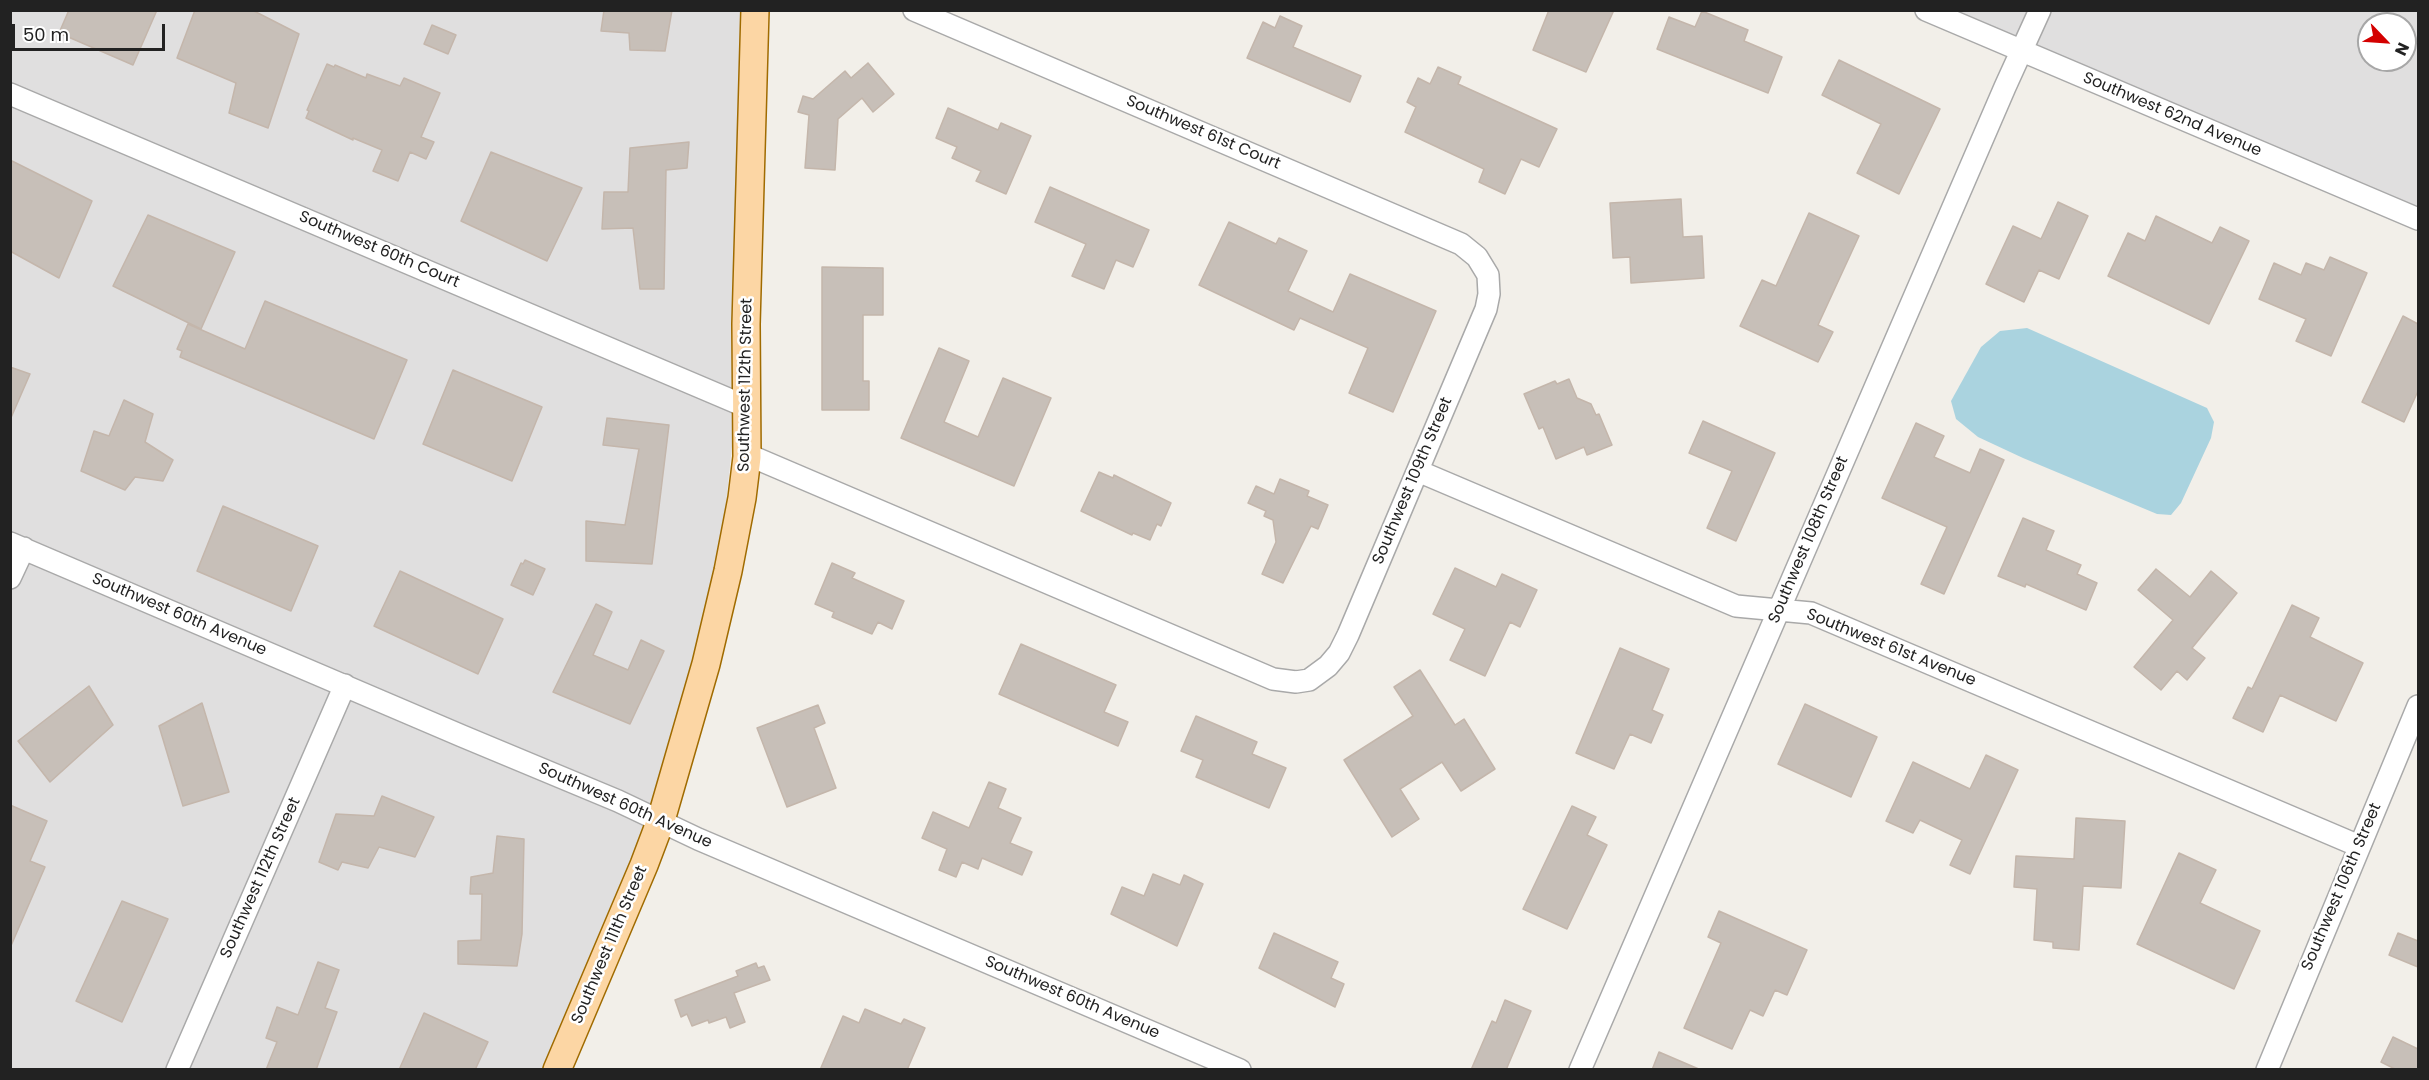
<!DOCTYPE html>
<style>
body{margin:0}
#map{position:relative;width:2429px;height:1080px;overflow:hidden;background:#f2efe9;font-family:Poppins,sans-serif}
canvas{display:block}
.frame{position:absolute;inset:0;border:12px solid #222;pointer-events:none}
.north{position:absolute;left:2357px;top:12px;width:60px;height:60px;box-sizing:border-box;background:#fff;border:2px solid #a7a7a7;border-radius:50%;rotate:115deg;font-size:16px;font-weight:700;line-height:24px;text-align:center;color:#222}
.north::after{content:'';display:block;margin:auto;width:21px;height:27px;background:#d40000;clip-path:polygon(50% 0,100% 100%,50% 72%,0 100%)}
.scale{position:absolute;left:12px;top:24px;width:153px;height:27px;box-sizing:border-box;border:3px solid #222;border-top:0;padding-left:8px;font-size:18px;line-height:21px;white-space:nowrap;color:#222;-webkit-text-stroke:4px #fff;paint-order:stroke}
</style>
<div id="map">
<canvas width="2429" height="1080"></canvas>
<div class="frame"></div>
<div class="north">N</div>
<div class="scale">50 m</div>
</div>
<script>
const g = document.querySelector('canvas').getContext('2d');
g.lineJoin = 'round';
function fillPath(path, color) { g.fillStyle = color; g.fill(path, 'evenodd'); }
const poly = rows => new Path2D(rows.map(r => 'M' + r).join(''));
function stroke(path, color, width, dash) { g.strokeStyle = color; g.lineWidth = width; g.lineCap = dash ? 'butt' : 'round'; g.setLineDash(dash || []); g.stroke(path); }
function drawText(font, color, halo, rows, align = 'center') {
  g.font = font + ' Poppins,sans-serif'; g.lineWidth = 5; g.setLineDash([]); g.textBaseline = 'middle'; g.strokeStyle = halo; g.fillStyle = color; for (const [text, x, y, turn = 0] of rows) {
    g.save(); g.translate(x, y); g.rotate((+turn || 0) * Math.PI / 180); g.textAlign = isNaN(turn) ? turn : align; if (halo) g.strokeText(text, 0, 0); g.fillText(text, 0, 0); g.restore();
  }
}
fillPath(poly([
 [10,11,746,11,735,418,717,588,675,735,615,915,547,1069,11,1069],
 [1958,11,2418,11,2418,209],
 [2369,24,2405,24,2405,60,2369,60]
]), '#e0dfdf');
fillPath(poly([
 [2027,328,2207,408,2214,422,2211,438,2181,503,2171,515,2157,514,2023,458,1978,437,1956,419,1951,401,1981,347,2000,331]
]), '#aad3df');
const building = poly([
 [69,10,157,10,133,65,59,33,69,10],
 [195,10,252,10,299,34,268,128,229,113,236,83,177,58,195,10],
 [604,10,672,10,665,51,630,50,629,33,601,31,604,10],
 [1549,10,1614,10,1586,72,1533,50,1549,10],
 [1702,11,1748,30,1744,41,1782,57,1768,93,1657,49,1669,17,1695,27,1702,11],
 [1280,16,1302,26,1293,47,1361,76,1350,102,1247,58,1263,22,1275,28,1280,16],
 [432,25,456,35,448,54,424,44,432,25],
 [1839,60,1940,109,1899,194,1857,173,1881,124,1822,95,1839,60],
 [868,63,894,94,873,112,862,98,838,119,835,170,805,168,809,115,798,112,803,96,813,99,845,71,851,78,868,63],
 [327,64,334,67,335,65,366,78,367,74,400,86,404,78,440,93,421,137,434,142,426,159,410,152,398,181,373,171,382,150,353,138,353,140,306,118,309,111,307,110,327,64],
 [1438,67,1461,77,1458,84,1557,129,1539,167,1521,159,1505,194,1479,182,1484,169,1405,132,1416,107,1407,102,1418,78,1430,84,1438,67],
 [948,108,998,130,1001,123,1031,136,1006,194,976,181,981,171,952,158,957,147,936,138,948,108],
 [689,142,687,168,666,170,664,289,640,289,633,228,602,229,604,192,628,192,630,148,689,142],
 [491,152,582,188,547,261,461,221,491,152],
 [10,160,92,201,59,278,10,251,10,160],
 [1050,187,1149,230,1133,267,1116,260,1104,289,1072,276,1086,244,1035,222,1050,187],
 [1681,199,1683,237,1702,236,1704,278,1631,283,1630,257,1613,258,1610,203,1681,199],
 [2058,202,2088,216,2059,279,2039,270,2024,302,1986,284,2013,226,2041,239,2058,202],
 [1809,213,1859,236,1818,325,1833,332,1818,362,1740,326,1762,280,1776,286,1809,213],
 [148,215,235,252,201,329,113,286,148,215],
 [2156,216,2212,243,2220,227,2249,241,2209,324,2108,276,2128,233,2145,241,2156,216],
 [1229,222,1276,244,1279,238,1307,251,1288,291,1333,312,1350,274,1436,311,1393,412,1349,393,1368,348,1300,318,1294,330,1199,285,1229,222],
 [2330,257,2367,273,2331,356,2296,341,2306,319,2259,299,2274,263,2301,275,2306,263,2324,270,2330,257],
 [822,267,883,268,883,315,863,315,863,381,869,381,869,410,822,410,822,267],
 [265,301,407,360,374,439,180,357,182,351,177,349,188,324,245,349,265,301],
 [2403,316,2418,324,2418,391,2404,422,2362,402,2403,316],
 [939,348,969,361,944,422,978,437,1003,378,1051,398,1014,486,901,438,939,348],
 [10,367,30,374,10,420,10,367],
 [453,370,542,407,512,481,423,444,453,370],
 [1569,379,1577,398,1591,404,1596,415,1599,414,1612,445,1587,455,1584,447,1556,459,1543,427,1539,429,1524,394,1555,381,1557,384,1569,379],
 [124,400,153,414,145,442,173,460,163,481,135,477,125,490,81,471,94,431,109,436,124,400],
 [607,418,669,425,652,564,586,561,586,521,625,525,639,449,603,445,607,418],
 [1703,421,1775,453,1736,541,1707,528,1732,471,1689,453,1703,421],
 [1916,423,1944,436,1934,457,1970,473,1980,449,2004,460,1944,594,1921,584,1947,527,1882,498,1916,423],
 [1099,472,1113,478,1114,475,1171,503,1161,526,1157,524,1150,540,1133,533,1132,535,1081,511,1099,472],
 [1280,479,1309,491,1307,496,1328,505,1318,529,1311,526,1283,583,1262,574,1276,542,1273,520,1264,516,1266,511,1248,503,1256,486,1274,494,1280,479],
 [223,506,318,546,291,611,197,571,223,506],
 [2023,518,2054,531,2046,550,2081,565,2077,574,2097,583,2086,610,2026,584,2025,587,1998,576,2023,518],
 [525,560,545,569,533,595,511,585,521,563,523,564,525,560],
 [832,563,855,573,852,578,904,601,892,629,878,622,872,634,832,617,834,612,815,604,832,563],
 [1455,568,1496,587,1502,574,1537,590,1520,627,1510,622,1485,676,1450,660,1465,629,1433,614,1455,568],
 [2156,569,2190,597,2211,571,2237,593,2192,648,2205,658,2187,680,2177,671,2161,690,2134,667,2173,620,2138,590,2156,569],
 [400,571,503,619,478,674,374,626,400,571],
 [596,604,612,612,593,655,628,670,641,640,664,651,630,724,553,692,596,604],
 [2292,605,2319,618,2310,637,2363,663,2336,721,2280,695,2263,732,2233,718,2248,687,2252,689,2292,605],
 [1021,644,1116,685,1104,712,1128,722,1118,746,999,694,1021,644],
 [1620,648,1669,669,1652,710,1663,715,1651,743,1630,734,1614,769,1576,753,1620,648],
 [1420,670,1455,725,1464,719,1495,769,1461,791,1442,762,1400,789,1419,819,1392,837,1344,760,1413,716,1394,687,1420,670],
 [89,686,113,725,50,782,18,741,89,686],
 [202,703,229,792,183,806,159,726,202,703],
 [1805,704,1877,737,1851,797,1778,764,1805,704],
 [818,705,825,723,814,728,836,788,787,807,757,728,818,705],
 [1196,716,1257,742,1252,754,1286,768,1269,808,1196,777,1203,760,1181,751,1196,716],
 [1986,755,2018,770,1970,874,1950,865,1962,840,1920,820,1913,833,1886,821,1913,762,1970,789,1986,755],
 [989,782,1006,789,998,808,1021,818,1010,843,1032,852,1022,875,982,858,978,869,962,862,956,877,939,870,947,849,922,838,933,812,969,828,989,782],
 [382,796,434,817,415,857,379,847,368,868,342,862,338,870,319,862,336,814,374,816,382,796],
 [10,805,47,821,30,861,45,867,10,948,10,805],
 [1572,806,1596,817,1587,835,1607,845,1567,929,1523,909,1572,806],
 [2076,818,2125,821,2121,888,2083,886,2079,950,2053,948,2053,942,2034,940,2037,889,2014,887,2016,856,2074,859,2076,818],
 [497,836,524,839,522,934,517,966,458,964,458,941,481,940,482,894,470,894,471,877,493,873,497,836],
 [2179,853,2216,870,2200,903,2260,931,2234,989,2137,944,2179,853],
 [1153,874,1180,885,1184,875,1203,884,1177,946,1111,914,1122,887,1144,896,1153,874],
 [122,901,168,919,122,1022,76,1001,122,901],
 [1719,911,1807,950,1787,995,1775,990,1763,1016,1750,1010,1732,1049,1684,1028,1721,943,1708,937,1719,911],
 [1274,933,1338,962,1331,978,1344,984,1335,1007,1259,968,1274,933],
 [2398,933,2418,941,2418,967,2389,955,2398,933],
 [318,962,339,970,325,1008,337,1012,316,1070,266,1070,277,1042,266,1038,277,1007,298,1015,318,962],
 [756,963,758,968,764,966,770,980,734,993,745,1022,730,1028,726,1017,709,1023,708,1020,692,1026,687,1014,681,1017,675,1000,738,976,736,971,756,963],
 [1505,1000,1531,1011,1506,1070,1471,1070,1492,1021,1496,1023,1505,1000],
 [865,1009,901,1024,904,1019,925,1028,907,1070,820,1070,843,1016,859,1023,865,1009],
 [424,1013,488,1042,475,1070,399,1070,424,1013],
 [2393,1037,2418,1049,2418,1070,2397,1070,2381,1062,2393,1037],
 [1659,1052,1701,1070,1652,1070,1659,1052]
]);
fillPath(building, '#c7bfb8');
stroke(building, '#c4b6ab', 1.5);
const minor = poly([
 [1926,10,2418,219],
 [10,94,747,407],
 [746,454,1273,679,1296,682,1309,680,1328,666,1339,653,1348,635,1486,309,1489,294,1488,275,1477,257,1461,244,914,10],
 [1418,471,1736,606,1811,613,2359,846],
 [10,543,462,736,618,801,698,839,1240,1070],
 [10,578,24,548],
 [177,1070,345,685],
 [1580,1070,2005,87,2040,10],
 [2267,1070,2418,706]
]);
const major = poly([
 [557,1070,644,865,661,820,706,664,728,571,742,498,747,457,746,324,755,10]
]);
stroke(minor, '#a9a9a9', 24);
stroke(major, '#a06b00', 30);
stroke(minor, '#fff', 21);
stroke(major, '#fcd6a4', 27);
drawText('16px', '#222', '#fff', [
 ["Southwest 62nd Avenue",2172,115,23],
 ["Southwest 61st Court",1203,133,23],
 ["Southwest 60th Court",379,250,23],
 ["Southwest 112th Street",746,385,-89],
 ["Southwest 109th Street",1413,481,-67],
 ["Southwest 108th Street",1809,540,-67],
 ["Southwest 60th Avenue",179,615,23],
 ["Southwest 61st Avenue",1891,648,22],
 ["Southwest 60th Avenue",625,806,24],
 ["Southwest 112th Street",261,878,-66],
 ["Southwest 106th Street",2342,887,-67],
 ["Southwest 111th Street",610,945,-67],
 ["Southwest 60th Avenue",1072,998,23]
]);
</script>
